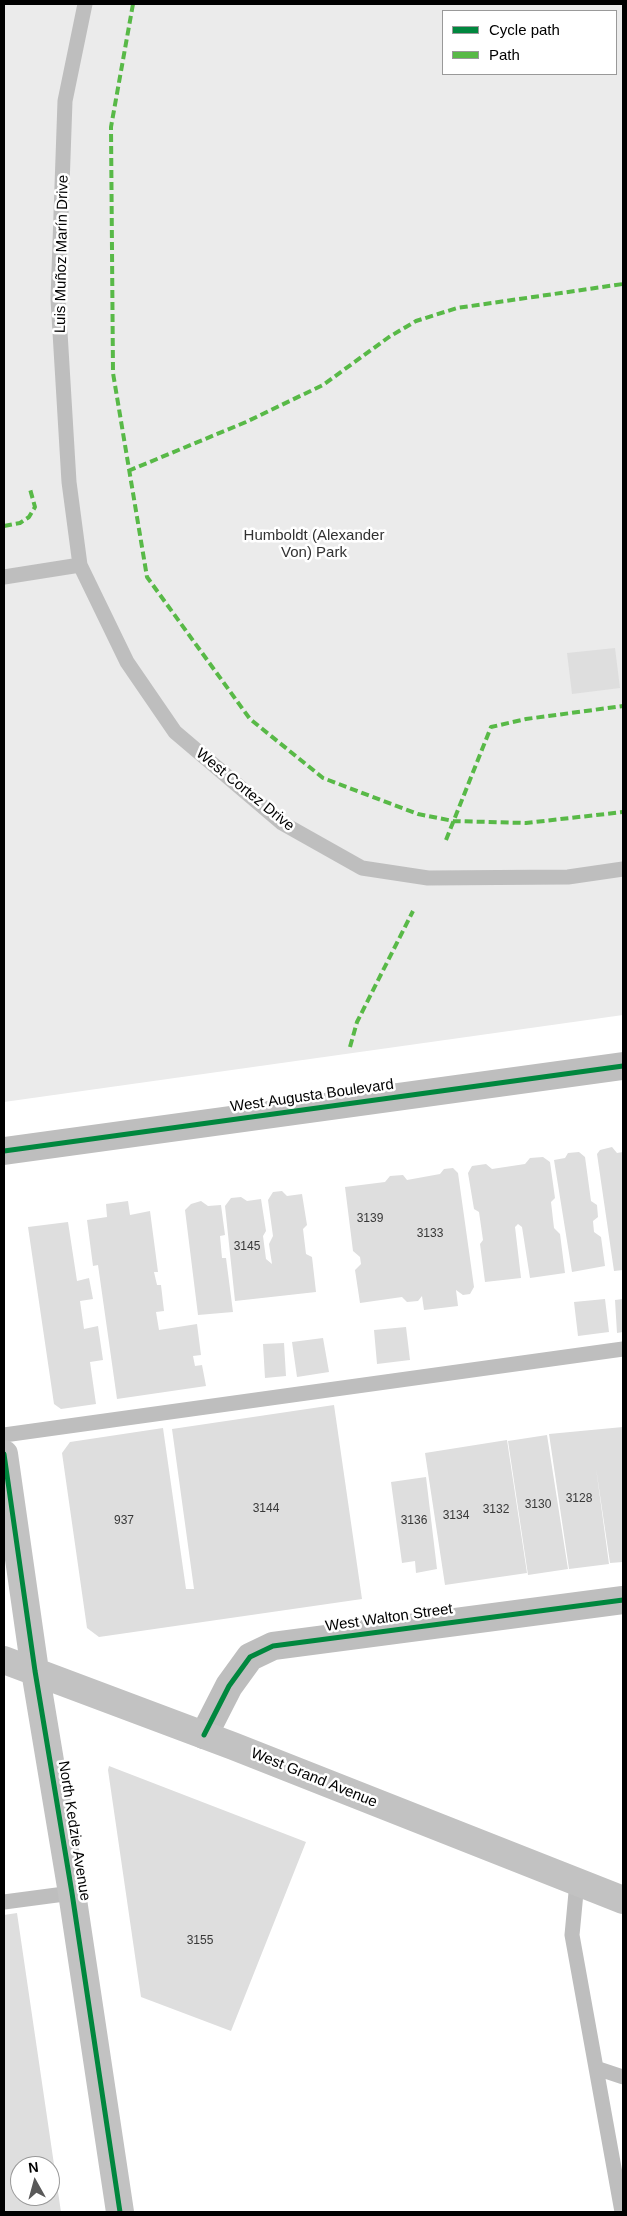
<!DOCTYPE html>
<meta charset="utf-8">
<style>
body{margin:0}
#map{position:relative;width:627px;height:2216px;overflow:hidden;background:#fff;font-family:Arial,sans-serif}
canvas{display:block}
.frame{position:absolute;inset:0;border:5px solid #000;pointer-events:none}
.legend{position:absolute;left:442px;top:10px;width:175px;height:65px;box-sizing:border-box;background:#fff;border:1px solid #999;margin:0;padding:6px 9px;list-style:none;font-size:15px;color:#000}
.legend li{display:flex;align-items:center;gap:10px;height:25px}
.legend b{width:25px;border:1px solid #999}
.north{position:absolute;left:10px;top:2156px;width:50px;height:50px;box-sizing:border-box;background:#fff;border:1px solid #999;border-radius:50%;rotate:353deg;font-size:14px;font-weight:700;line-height:20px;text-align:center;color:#000}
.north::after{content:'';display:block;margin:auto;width:18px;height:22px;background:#595959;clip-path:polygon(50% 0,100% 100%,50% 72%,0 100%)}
</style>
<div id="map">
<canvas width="627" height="2216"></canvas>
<div class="frame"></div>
<ul class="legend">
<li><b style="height:6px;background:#00873e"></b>Cycle path</li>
<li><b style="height:6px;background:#58b947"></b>Path</li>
</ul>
<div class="north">N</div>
</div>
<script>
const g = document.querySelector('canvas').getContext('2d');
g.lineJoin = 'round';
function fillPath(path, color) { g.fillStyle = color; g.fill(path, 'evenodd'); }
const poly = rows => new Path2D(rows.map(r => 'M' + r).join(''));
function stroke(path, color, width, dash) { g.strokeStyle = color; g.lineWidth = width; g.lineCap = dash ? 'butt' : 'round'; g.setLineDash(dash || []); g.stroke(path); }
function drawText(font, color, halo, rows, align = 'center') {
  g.font = font + ' Arial,sans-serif'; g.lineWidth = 5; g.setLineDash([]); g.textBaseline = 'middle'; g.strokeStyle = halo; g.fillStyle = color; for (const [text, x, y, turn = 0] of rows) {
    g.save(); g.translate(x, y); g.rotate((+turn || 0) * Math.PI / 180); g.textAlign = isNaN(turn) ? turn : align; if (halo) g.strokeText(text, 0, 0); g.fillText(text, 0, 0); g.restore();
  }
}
fillPath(poly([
 [4,4,623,4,623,1015,4,1102],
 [443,11,616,11,616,74,443,74]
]), '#ebebeb');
fillPath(poly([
 [615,648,620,688,572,694,567,653],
 [612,1147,617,1153,623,1152,623,1270,614,1271,597,1154,600,1150],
 [579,1152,585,1157,591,1201,597,1205,598,1217,593,1221,594,1232,601,1237,605,1266,572,1272,554,1160,565,1158,568,1153],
 [543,1157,550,1162,555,1198,551,1202,554,1228,560,1234,565,1273,530,1278,522,1227,518,1224,515,1227,521,1278,485,1282,480,1244,483,1240,479,1212,474,1209,468,1173,472,1166,486,1164,492,1169,525,1164,530,1158],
 [453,1168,458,1173,474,1287,470,1294,463,1295,456,1290,458,1306,424,1310,422,1296,418,1301,407,1302,402,1297,360,1303,355,1270,361,1264,360,1257,353,1251,345,1187,385,1182,390,1176,403,1175,407,1180,440,1174,444,1169],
 [282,1191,287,1196,302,1194,307,1225,303,1229,306,1254,312,1257,316,1292,235,1301,225,1206,231,1198,241,1197,247,1201,261,1199,266,1231,263,1236,266,1259,272,1264,269,1244,273,1236,268,1200,273,1192],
 [128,1201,130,1215,150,1211,158,1272,154,1272,157,1285,161,1285,164,1311,156,1312,159,1330,197,1324,201,1355,193,1356,195,1366,202,1365,206,1386,117,1399,98,1265,93,1266,87,1220,107,1217,106,1204],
 [201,1201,208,1206,221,1205,225,1235,220,1236,222,1258,226,1258,233,1312,198,1315,185,1210,191,1204],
 [68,1222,77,1281,89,1278,93,1299,80,1301,84,1329,98,1326,103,1360,90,1362,96,1404,61,1409,54,1404,28,1227],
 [605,1299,609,1332,578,1336,574,1302],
 [623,1299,623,1332,617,1333,615,1300],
 [406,1327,410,1360,377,1364,374,1330],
 [323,1338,329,1372,297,1377,292,1342],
 [284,1343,286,1376,265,1378,263,1344],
 [334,1405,362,1599,99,1637,87,1628,62,1453,70,1442,163,1428,186,1589,194,1589,172,1429],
 [623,1427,623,1562,610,1563,596,1468,609,1564,569,1569,549,1434],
 [547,1435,568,1569,528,1575,508,1441],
 [507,1440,527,1573,445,1585,425,1453],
 [426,1477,437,1569,416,1573,415,1561,402,1563,391,1482],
 [109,1766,306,1842,231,2031,141,1997,108,1770],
 [17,1913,61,2212,4,2212,4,1915],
 [20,2166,50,2166,50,2196,20,2196]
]), '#dedede');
stroke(poly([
 [85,4,65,101,58,299,69,482,80,565,127,662,175,732,282,823,362,868,428,878,568,877,623,869],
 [4,577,80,565],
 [4,1435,623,1349],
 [577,1882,572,1935,622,2212],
 [4,1902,72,1893],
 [596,2068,623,2077]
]), '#bebebe', 15);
stroke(poly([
 [204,1735,229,1686,250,1657,273,1646,623,1600]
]), '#bebebe', 28);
stroke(poly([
 [4,1151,623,1066]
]), '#bebebe', 28);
stroke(poly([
 [4,1454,35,1671,72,1893,120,2212],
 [4,1660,233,1746,623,1900]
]), '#c2c2c2', 28);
stroke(poly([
 [133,4,111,127,113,373,147,577,250,719,323,778,418,814,453,821,526,823,623,812],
 [128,471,246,422,323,385,389,337,416,321,457,308,623,284],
 [4,526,20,523,29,517,35,507,30,489],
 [446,840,491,727,526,719,623,706],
 [350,1047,357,1022,413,911]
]), '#58b947', 4, [8, 4]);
stroke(poly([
 [4,1151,623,1066],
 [4,1454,35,1671,72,1893,120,2212],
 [204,1735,229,1686,250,1657,273,1646,623,1600]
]), '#00873e', 5);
drawText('12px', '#383838', null, [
 ["3139",370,1219],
 ["3133",430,1234],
 ["3145",247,1247],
 ["3128",579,1499],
 ["3130",538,1505],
 ["3144",266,1509],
 ["3132",496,1510],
 ["3134",456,1516],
 ["937",124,1521],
 ["3136",414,1521],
 ["3155",200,1941]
]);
drawText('15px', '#000', '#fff', [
 ["Luis Muñoz Marín Drive",62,254,-89],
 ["West Cortez Drive",245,790,39],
 ["West Augusta Boulevard",312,1096,-8],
 ["West Walton Street",389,1618,-8],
 ["West Grand Avenue",314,1778,22],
 ["North Kedzie Avenue",74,1831,81]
]);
drawText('15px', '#313131', '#fff', [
 ["Humboldt (Alexander",314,536],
 ["Von) Park",314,553]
]);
</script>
